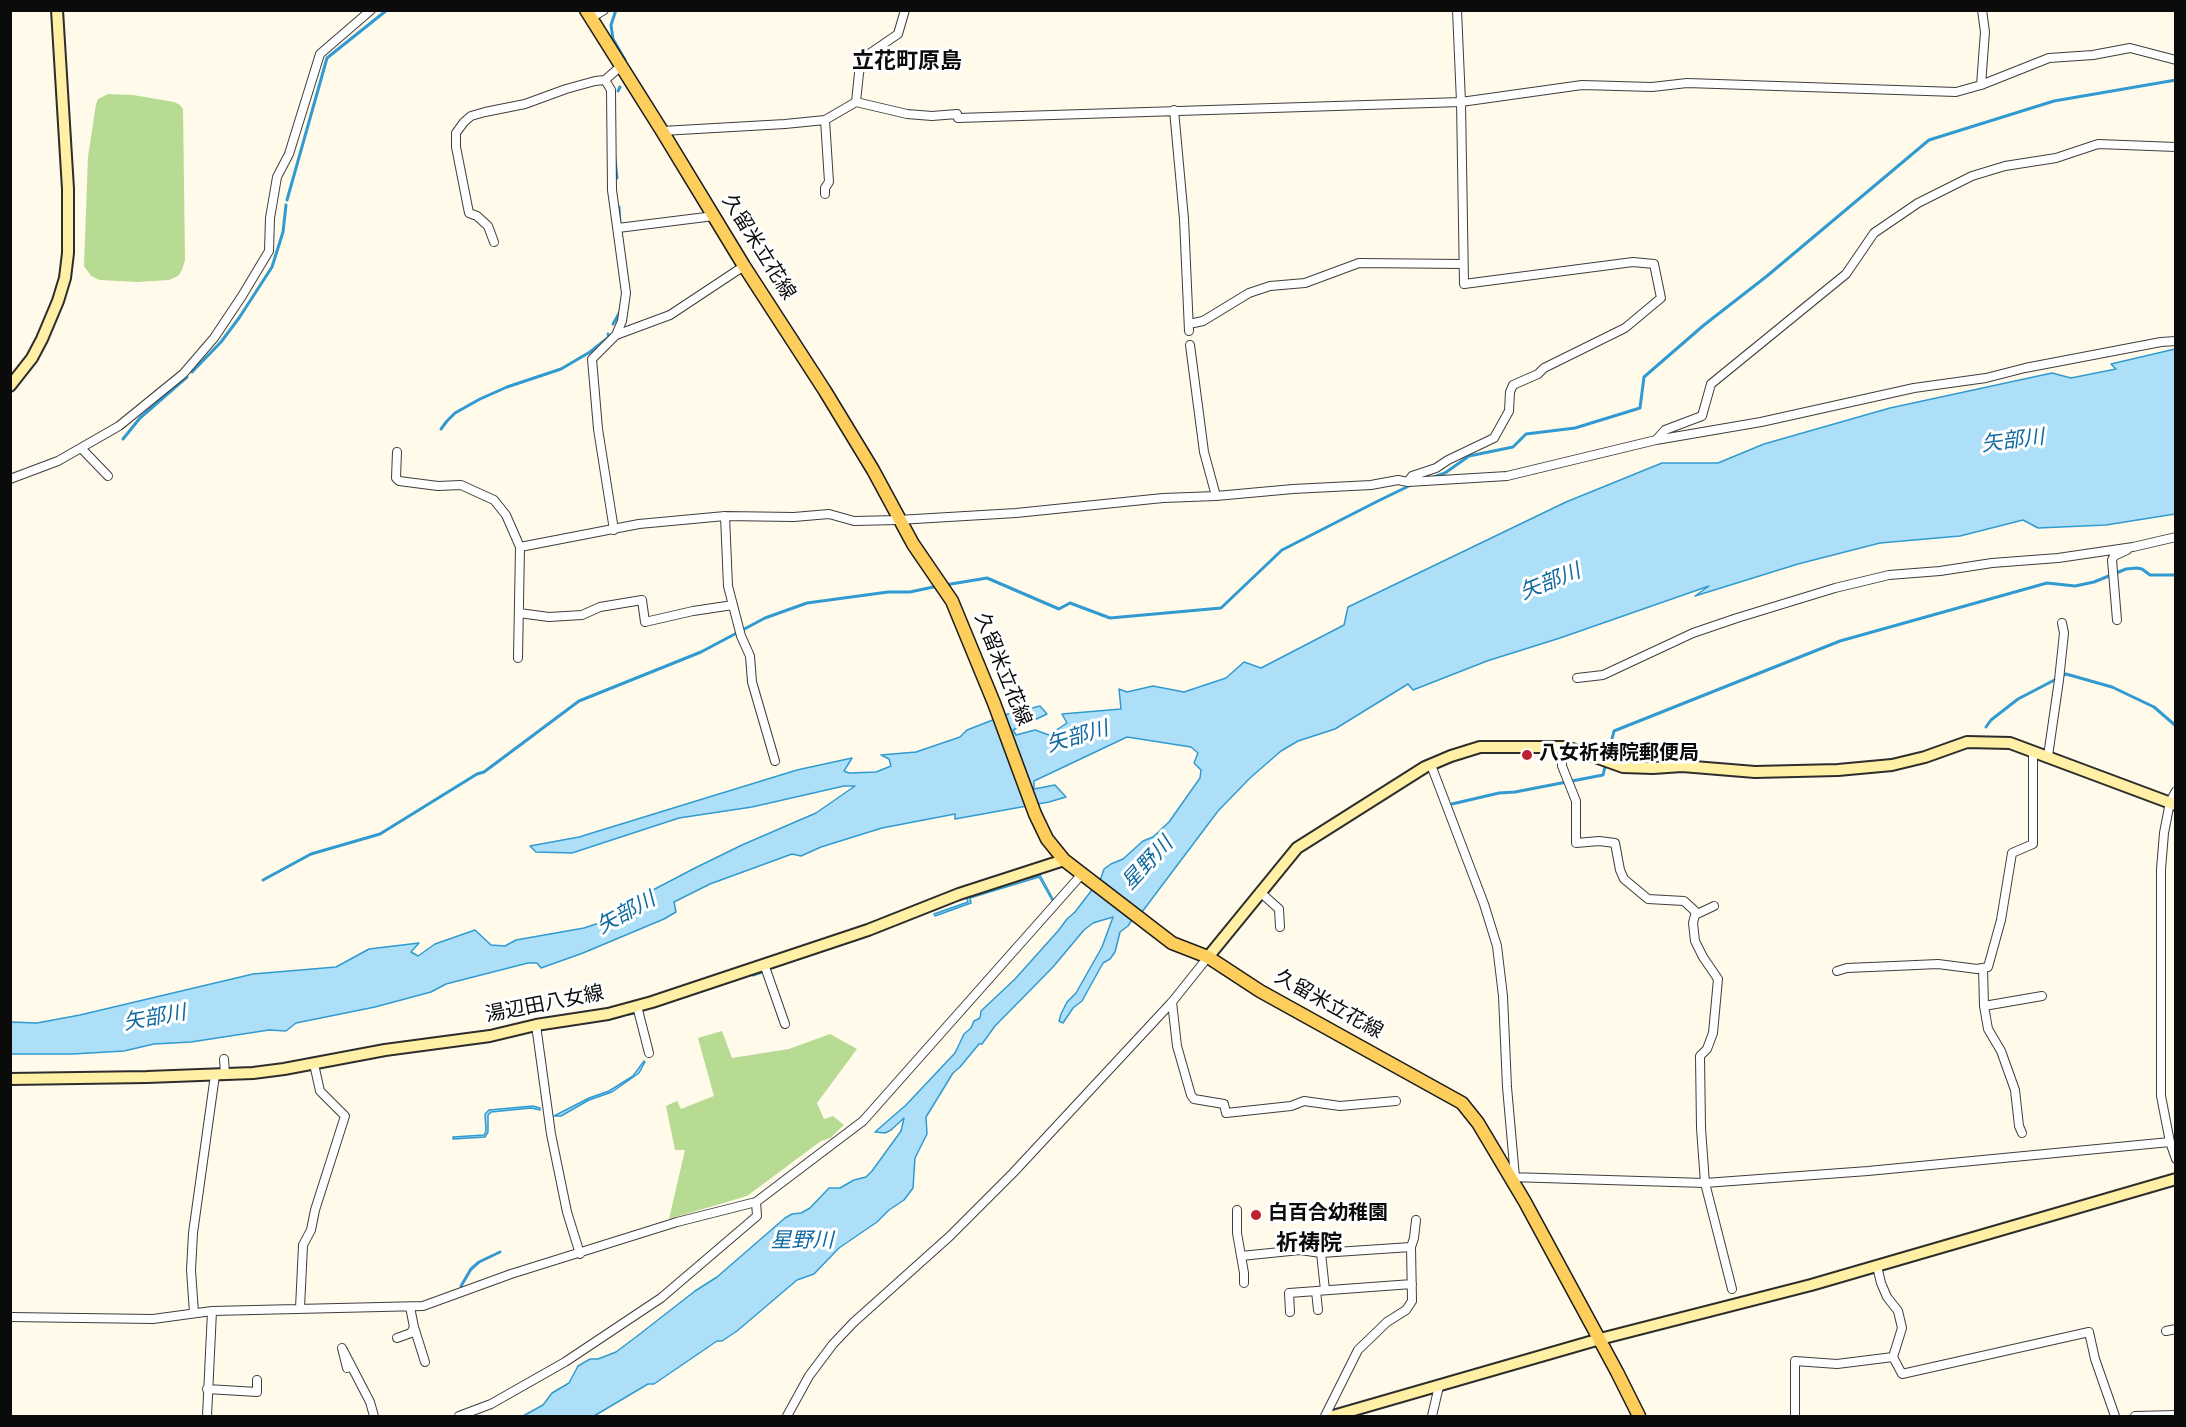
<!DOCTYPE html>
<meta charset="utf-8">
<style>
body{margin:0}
#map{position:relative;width:2186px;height:1427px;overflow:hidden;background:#fffaea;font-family:Spectral,serif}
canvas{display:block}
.frame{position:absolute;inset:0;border:12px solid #0b0b0b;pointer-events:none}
</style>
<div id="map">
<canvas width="2186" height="1427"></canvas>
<div class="frame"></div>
</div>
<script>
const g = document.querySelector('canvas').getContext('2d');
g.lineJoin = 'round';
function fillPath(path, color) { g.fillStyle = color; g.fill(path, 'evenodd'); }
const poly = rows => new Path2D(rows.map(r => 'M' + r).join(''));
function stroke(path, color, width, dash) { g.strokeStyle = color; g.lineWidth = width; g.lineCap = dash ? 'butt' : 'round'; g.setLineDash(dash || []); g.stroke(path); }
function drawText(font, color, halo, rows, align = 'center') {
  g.font = font + ' Spectral,"Noto Sans JP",serif'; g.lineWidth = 6; g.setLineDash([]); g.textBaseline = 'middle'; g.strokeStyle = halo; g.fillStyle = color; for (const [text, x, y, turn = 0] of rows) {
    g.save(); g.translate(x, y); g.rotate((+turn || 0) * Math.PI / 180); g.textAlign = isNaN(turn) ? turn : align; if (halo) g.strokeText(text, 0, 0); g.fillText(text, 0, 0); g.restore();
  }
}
fillPath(poly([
 [108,94,133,95,174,102,180,105,183,109,185,260,182,270,178,276,169,280,137,282,100,280,91,276,84,266,88,157,96,104,98,99],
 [722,1031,732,1058,789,1049,830,1034,857,1049,817,1103,824,1119,833,1116,844,1125,830,1138,821,1141,747,1196,669,1219,685,1150,675,1150,666,1106,677,1101,681,1109,714,1096,698,1038]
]), '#b7db92');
const water = poly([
 [2175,349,2175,514,2106,525,2038,528,2023,520,1960,536,1880,543,1798,564,1695,596,1709,586,1560,638,1487,661,1413,690,1408,684,1335,729,1298,741,1281,751,1250,778,1218,811,1142,912,1132,920,1128,926,1120,932,1115,952,1110,959,1103,963,1082,1001,1073,1008,1063,1023,1059,1021,1061,1014,1067,1002,1076,993,1102,947,1113,917,1093,923,1084,930,1053,967,995,1026,982,1044,979,1044,960,1067,953,1073,926,1117,927,1134,915,1158,913,1188,904,1200,889,1210,877,1222,839,1248,814,1274,797,1280,737,1331,722,1341,717,1341,654,1384,648,1384,594,1416,523,1416,543,1405,552,1393,569,1383,578,1366,590,1359,598,1359,616,1352,636,1337,695,1291,717,1277,785,1218,792,1214,801,1213,810,1208,829,1188,840,1188,854,1180,866,1177,872,1171,901,1131,904,1118,891,1130,885,1133,875,1132,906,1105,955,1053,964,1034,971,1028,974,1021,980,1018,981,1011,1015,979,1058,931,1067,919,1075,912,1101,878,1104,869,1111,864,1123,859,1143,841,1153,837,1169,822,1200,778,1201,770,1194,763,1198,753,1191,747,1127,737,1034,781,1034,789,1055,785,1066,797,1049,802,955,819,955,814,882,828,821,847,801,856,792,854,710,884,674,902,676,912,664,919,583,953,541,968,537,963,528,963,446,984,431,992,375,1007,296,1023,286,1031,269,1030,191,1042,154,1044,124,1051,73,1054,11,1054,10,1022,37,1023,80,1015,253,974,336,967,369,949,419,943,411,952,418,956,435,944,475,930,491,945,505,946,516,940,584,928,605,921,609,913,695,868,742,845,816,813,855,786,844,786,752,807,679,818,572,853,536,852,530,846,579,837,797,770,852,758,844,771,849,773,876,772,891,766,889,759,881,755,916,752,960,737,967,730,1008,714,1040,706,1047,714,1013,730,1016,735,1035,730,1049,735,1067,723,1062,714,1121,709,1119,689,1127,692,1153,686,1184,692,1226,678,1244,662,1261,668,1344,625,1348,607,1566,502,1662,463,1718,463,1764,444,1890,408,2052,373,2071,378,2116,369,2111,364,2175,349],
 [1040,875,1053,899,1052,900,1039,877,970,898,971,903,935,916,934,914,968,902,966,896,1040,875],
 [644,1061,645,1062,639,1073,612,1092,589,1100,561,1116,554,1116,589,1098,609,1091,633,1076,644,1061],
 [533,1106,540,1108,540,1110,531,1108,491,1112,488,1115,488,1132,485,1137,453,1139,453,1137,484,1135,486,1131,485,1114,489,1110,533,1106]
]);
fillPath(water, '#ade0f8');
stroke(water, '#319ad1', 1.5);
stroke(poly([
 [616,10,611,25,613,39,625,60,625,64],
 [618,91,620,87],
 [615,159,617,178],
 [287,200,327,58,387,10],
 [619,207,620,225],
 [613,324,621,310],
 [192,372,221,342,239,318,272,267,283,232,286,205],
 [441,429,447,421,455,413,480,399,507,387,561,369,590,352,609,337,608,334],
 [123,439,140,418,187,377],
 [1434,477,1445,473,1469,456,1513,447,1526,434,1575,428,1640,408,1644,377,1704,325,1767,276,1929,140,2054,101,2176,80],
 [945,585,987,578,1059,609,1070,603,1110,618,1221,608,1282,550,1378,501,1413,484],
 [1986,727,1991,720,2018,699,2066,674,2112,687,2154,707,2176,726],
 [1452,804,1499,793,1515,792,1603,775,1614,731,1840,641,2047,583,2075,586,2094,582,2126,569,2137,568,2142,569,2150,575,2176,575],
 [263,880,311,854,380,834,477,774,484,772,579,701,701,652,765,618,807,603,888,592,910,592,938,586],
 [753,975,762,972],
 [629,1014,634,1013],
 [610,1019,621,1016],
 [461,1286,471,1269,479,1262,500,1252]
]), '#319ad1', 3);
const street = poly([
 [591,18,604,10],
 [1981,85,1985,32,1982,10],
 [856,102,859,73,863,58,898,34,905,10],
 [1174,110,1184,219,1189,331],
 [662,131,785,124,825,120,856,102,907,114,932,116,957,114,958,118,1461,102,1582,85,1652,87,1687,83,1956,92,1981,85,2049,58,2093,55,2130,48,2176,60],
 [825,194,825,188,829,182,825,120],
 [618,228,714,216],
 [494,242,488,226,477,216,469,213,456,147,456,133,464,122,471,116,485,112,525,104,566,89,595,81,605,80],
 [1189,324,1203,321,1249,293,1270,286,1305,283,1359,263,1463,264],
 [616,335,622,321,626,293,612,190,611,90,605,80,621,66],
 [1190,345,1204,452,1216,496],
 [1656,440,1665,430,1702,416,1711,384,1846,274,1874,233,1918,203,1972,176,2005,166,2056,158,2098,144,2176,147],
 [81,448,108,476],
 [397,452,396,478,399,481,438,486,461,485,494,500,506,515,520,547,518,658],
 [10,479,58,461,119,426,183,374,214,338,242,296,269,251,270,218,277,177,289,154,320,54,371,10],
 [1408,482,1412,476,1436,468,1448,460,1494,438,1509,411,1510,392,1513,385,1538,374,1544,368,1625,328,1661,298,1654,264,1633,262,1464,284,1461,102,1457,10],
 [725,516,728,586,741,636,750,656,752,682,775,761],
 [614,530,598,429,592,359,616,335,670,315,744,266],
 [520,547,639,524,725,516,794,517,829,514,854,521,898,520,1016,513,1163,498,1216,496,1293,489,1371,485,1398,480,1408,482,1507,476,1656,440,1761,422,1914,388,1986,378,2025,368,2161,342,2176,341],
 [519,613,549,617,582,615,600,607,642,600,645,622,693,611,733,605],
 [2117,620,2112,560,2114,556,2127,550],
 [1577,678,1603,675,1693,633,1737,618,1835,588,1889,575,1940,571,1992,563,2058,558,2133,547,2176,537],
 [1562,746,1562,766,1576,801,1576,843,1599,841,1615,843,1620,870,1624,879,1648,899,1684,901,1697,913],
 [2048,756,2059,680,2064,633,2062,623],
 [1431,765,1484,904,1497,946,1503,996,1507,1087,1515,1177],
 [2176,791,2170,802,2164,833,2161,869,2161,1096,2170,1142,2176,1159],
 [1260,892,1279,909,1280,927],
 [1714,906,1695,915,1693,923,1695,941,1703,957,1718,979,1713,1033,1707,1049,1700,1056,1701,1128,1705,1183,1732,1289],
 [764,964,785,1024],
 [1983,968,1984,1006,1988,1029,2001,1051,2015,1090,2019,1126,2022,1133],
 [1837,971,1847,968,1894,966,1938,964,1977,969,1988,967,2001,920,2012,853,2033,844,2033,751],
 [1172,1002,1177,1046,1191,1095,1194,1099,1224,1104,1226,1113,1291,1106,1304,1101,1340,1106,1396,1101],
 [637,1006,649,1053],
 [1984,1006,2042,996],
 [536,1025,551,1134,567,1212,580,1254],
 [224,1059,225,1074],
 [1510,1177,1705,1183,1868,1171,2170,1142],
 [1237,1210,1237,1233,1244,1273,1244,1283],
 [1321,1253,1325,1290],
 [1241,1256,1300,1250,1321,1253,1411,1247],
 [1316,1291,1318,1310],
 [300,1308,303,1245,311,1230,315,1210,345,1116,320,1091,314,1064],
 [1290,1312,1289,1293,1412,1284],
 [194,1313,191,1270,193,1233,215,1075],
 [10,1317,153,1319,212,1311,423,1306,511,1274,677,1222,756,1202,863,1121,1082,874],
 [414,1327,425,1362],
 [2166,1331,2176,1329],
 [397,1338,411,1333,414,1327,410,1307],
 [1893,1357,1902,1374,2089,1332,2095,1359,2115,1416],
 [347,1368,342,1348,370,1402,374,1416],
 [207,1389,257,1392,257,1380],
 [207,1416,212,1311],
 [459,1416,491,1404,565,1362,661,1298,757,1216,756,1202],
 [787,1416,809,1376,833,1344,854,1322,950,1236,1013,1173,1172,1002,1208,957],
 [1325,1416,1358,1350,1387,1322,1406,1310,1412,1301,1411,1247,1414,1238,1416,1220],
 [1432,1416,1439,1386],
 [1795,1416,1795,1361,1837,1364,1893,1357,1902,1328,1898,1311,1887,1297,1881,1283,1877,1266],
 [2135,1416,2176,1415]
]);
const secondary = poly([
 [10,386,32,358,42,339,58,301,65,278,68,253,68,189,57,10],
 [1208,957,1297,848,1425,767,1451,756,1480,747,1567,747,1623,767,1653,768,1682,766,1755,772,1838,770,1892,765,1925,757,1967,742,2010,743,2176,805],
 [10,1079,147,1077,253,1073,284,1069,385,1050,490,1036,536,1025,608,1014,652,1002,868,930,959,894,1064,860],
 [1333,1416,1600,1339,1811,1285,2176,1179]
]);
const primary = poly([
 [586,10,662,131,744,266,825,391,873,470,913,544,952,601,994,703,1035,814,1047,839,1064,860,1172,943,1208,957,1260,991,1462,1103,1478,1123,1525,1202,1617,1372,1639,1416]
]);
stroke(street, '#3e3e3e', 10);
stroke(secondary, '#2d2d2d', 14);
stroke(primary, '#1c1c1c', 15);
stroke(street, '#fff', 8);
stroke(secondary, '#fff0a5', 10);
stroke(primary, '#fdce5c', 12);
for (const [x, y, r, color] of [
 [1527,755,6,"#bf202f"],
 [1256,1215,6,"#bf202f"]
]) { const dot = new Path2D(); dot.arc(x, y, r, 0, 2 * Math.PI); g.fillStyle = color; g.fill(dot); stroke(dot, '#fff', 2); }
drawText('20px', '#0b0b0b', '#fff', [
 ["久留米立花線",757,248,58],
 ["久留米立花線",1001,670,68],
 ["湯辺田八女線",545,1006,-11],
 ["久留米立花線",1328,1006,29]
]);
drawText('bold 20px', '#0b0b0b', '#fff', [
 ["八女祈祷院郵便局",1539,755],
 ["白百合幼稚園",1268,1215]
], 'left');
drawText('italic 21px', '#1169a0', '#fff', [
 ["矢部川",2013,443,-7],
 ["矢部川",1551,584,-22],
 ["矢部川",1078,739,-16],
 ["星野川",1149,865,-47],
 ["矢部川",627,915,-29],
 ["矢部川",155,1020,-10],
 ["星野川",802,1243]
]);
drawText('bold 22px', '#0b0b0b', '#fff', [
 ["立花町原島",907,64],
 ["祈祷院",1309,1246]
]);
</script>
